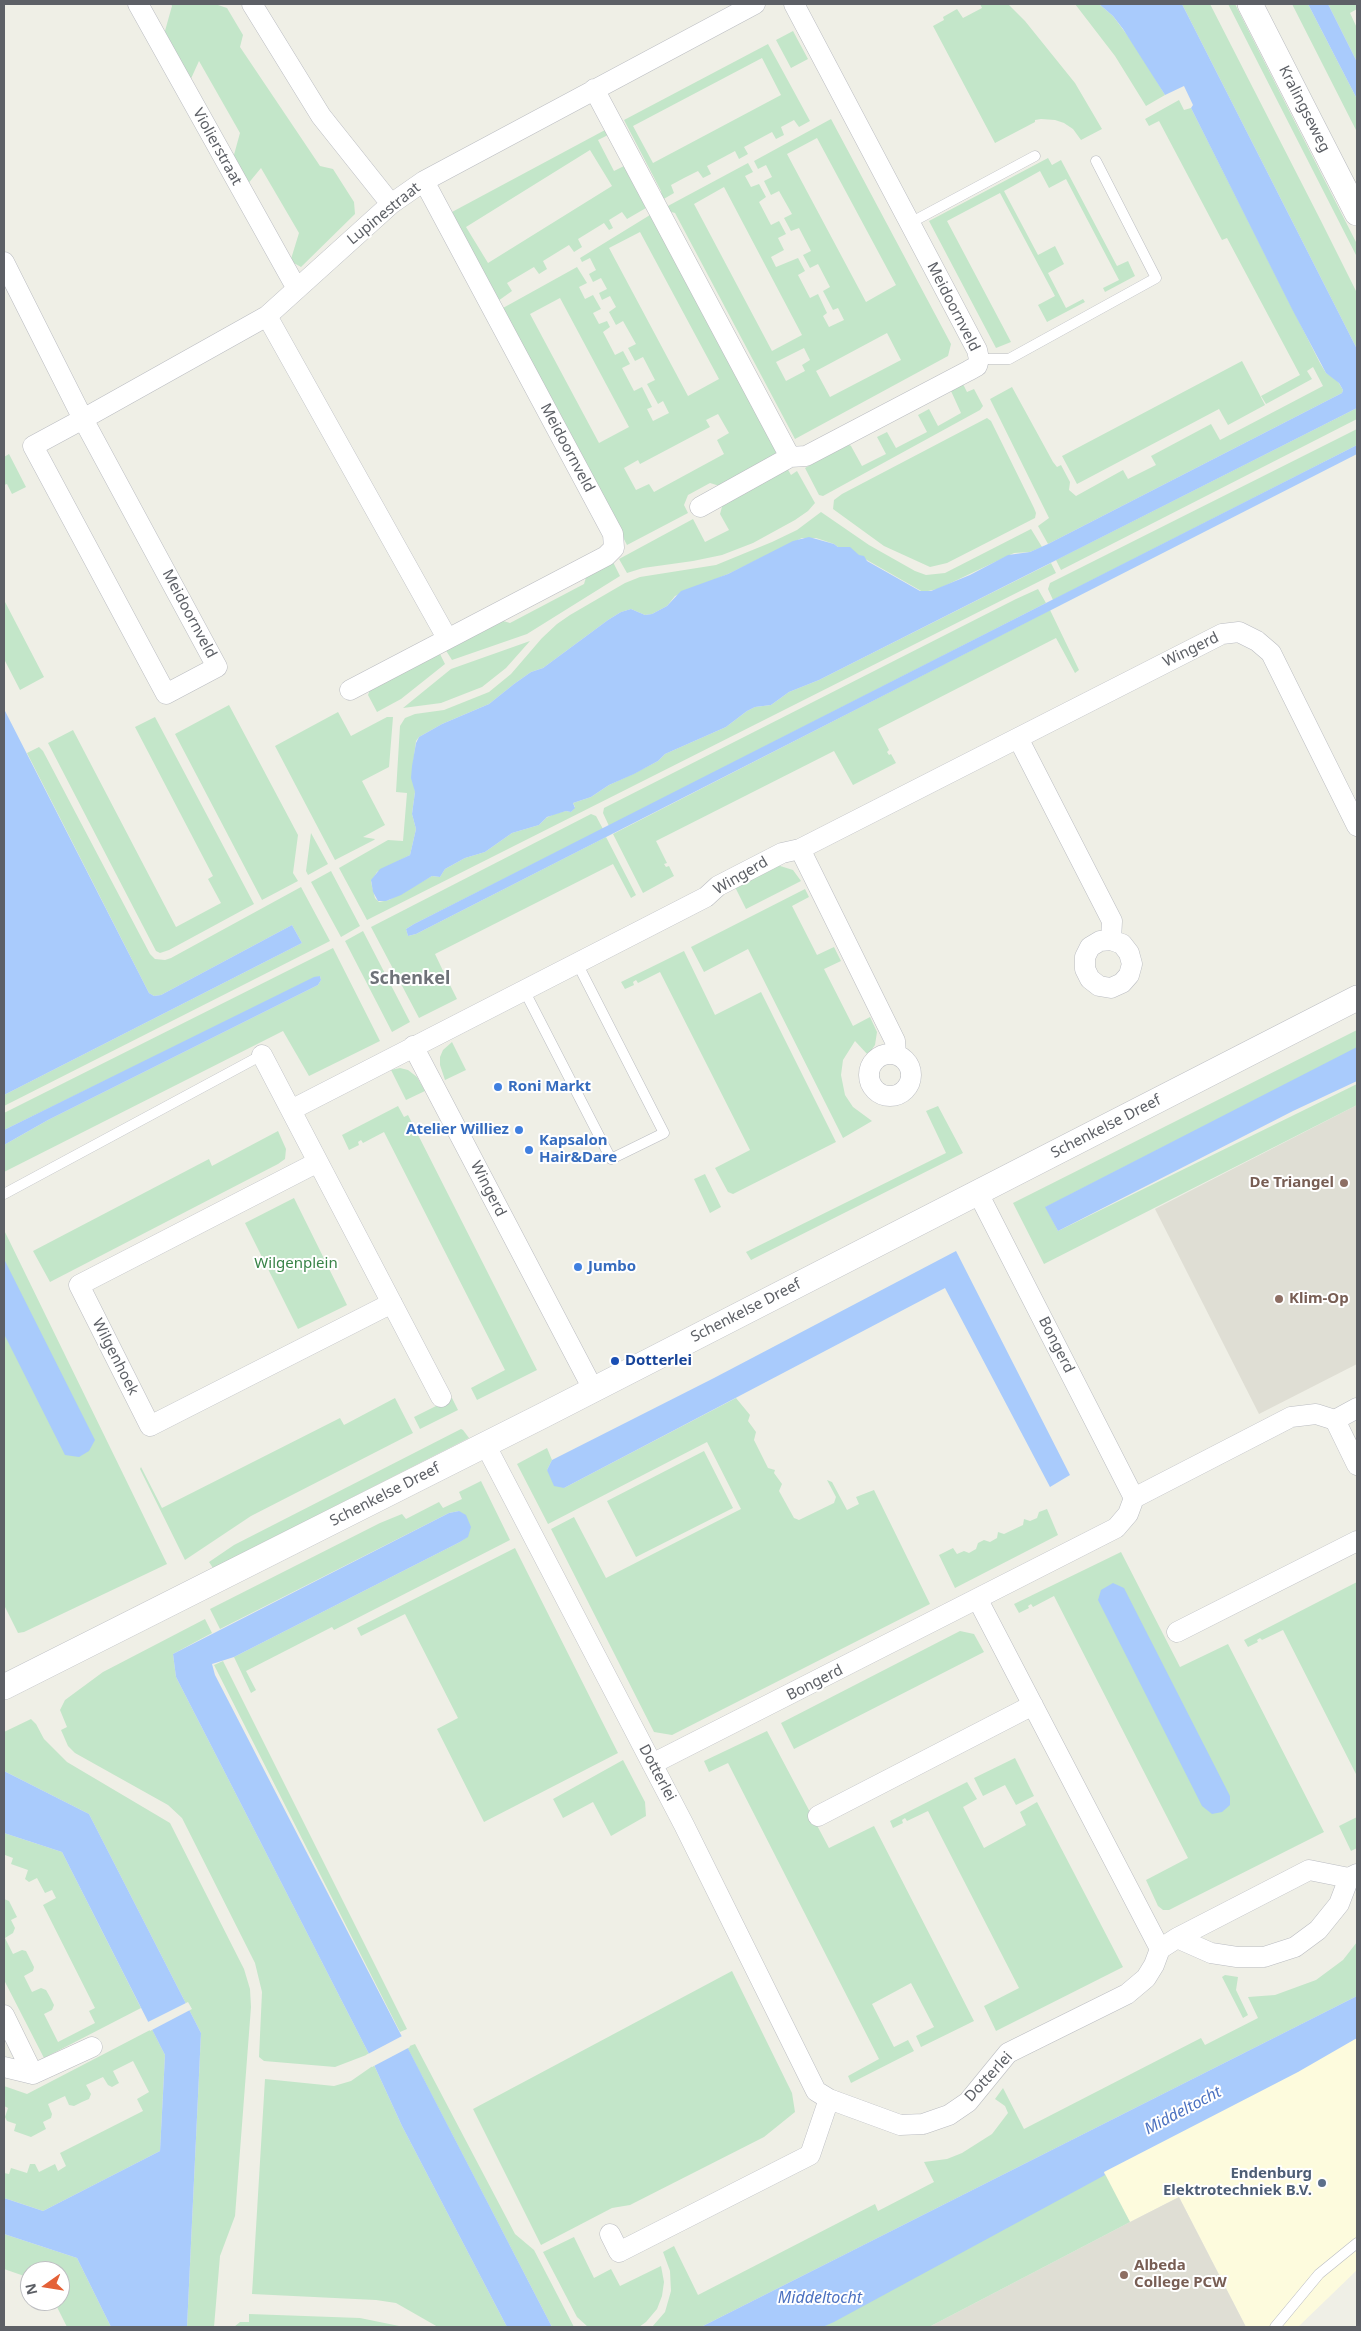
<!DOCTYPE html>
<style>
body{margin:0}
#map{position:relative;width:1361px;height:2331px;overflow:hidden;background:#efefe6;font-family:"Noto Sans",sans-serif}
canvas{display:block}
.frame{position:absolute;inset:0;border:5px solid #5d6066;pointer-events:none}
.north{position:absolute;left:20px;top:2261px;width:50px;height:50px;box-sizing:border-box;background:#fff;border:1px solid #bebfc2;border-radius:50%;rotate:257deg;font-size:14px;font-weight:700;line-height:20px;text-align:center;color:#5d6066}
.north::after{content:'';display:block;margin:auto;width:18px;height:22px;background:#e46137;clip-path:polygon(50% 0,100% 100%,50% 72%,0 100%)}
</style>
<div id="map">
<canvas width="1361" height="2331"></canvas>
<div class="frame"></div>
<div class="north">N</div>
</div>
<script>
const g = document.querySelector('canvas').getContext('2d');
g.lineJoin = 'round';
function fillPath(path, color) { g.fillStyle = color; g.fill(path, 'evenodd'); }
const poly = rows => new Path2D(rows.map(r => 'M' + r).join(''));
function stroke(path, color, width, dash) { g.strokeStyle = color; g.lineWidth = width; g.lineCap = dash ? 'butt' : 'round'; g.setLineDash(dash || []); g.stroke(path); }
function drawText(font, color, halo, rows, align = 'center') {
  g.font = font + ' "Noto Sans",sans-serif'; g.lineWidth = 4; g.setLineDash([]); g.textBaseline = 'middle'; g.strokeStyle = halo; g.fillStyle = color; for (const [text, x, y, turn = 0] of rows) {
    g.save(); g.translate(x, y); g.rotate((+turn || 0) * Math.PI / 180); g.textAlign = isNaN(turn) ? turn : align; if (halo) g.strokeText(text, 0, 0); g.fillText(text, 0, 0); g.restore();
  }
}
fillPath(poly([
 [1357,2038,1357,2270,1298,2327,1246,2327,1179,2197,1130,2222,1103,2172]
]), '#fdfbdd');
fillPath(poly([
 [1357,1105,1357,1364,1259,1414,1155,1209],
 [1179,2197,1246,2327,929,2327,1130,2222]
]), '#dfded4');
fillPath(poly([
 [171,4,215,4,227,8,243,35,240,47,320,166,333,169,354,202,355,214,301,267,292,262,291,259,299,233,261,168,247,185,232,162,240,133,199,61,189,83,163,38,172,6],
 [980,4,1008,4,1025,21,1075,83,1102,129,1081,140,1073,129,1064,123,1055,120,1041,119,1035,120,1035,122,995,143,933,26,944,20,943,17,957,9,963,18,982,8],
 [1075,4,1099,4,1113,16,1136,47,1165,95,1146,106,1115,56],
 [1182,4,1210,4,1321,221,1357,293,1357,349],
 [1228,4,1235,4,1357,244,1357,257],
 [1292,4,1308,4,1357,99,1357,132],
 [1328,4,1357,4,1357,9,1350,13,1357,28,1357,62],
 [793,31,808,59,791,68,776,40],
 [768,44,810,121,799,127,794,120,781,127,784,135,776,139,772,132,744,147,748,154,739,159,735,151,707,166,711,174,703,178,698,171,684,178,671,185,674,193,662,200,661,191,624,120],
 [762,58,781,95,653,163,633,126],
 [1179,100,1184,110,1191,108,1320,363,1326,373,1337,380,1343,390,1342,393,1048,544,1038,526,1049,518,990,399,1012,387,1053,462,1057,467,1061,465,1070,482,1069,490,1076,496,1123,470,1128,479,1156,465,1151,456,1211,424,1220,440,1323,386,1313,367,1307,371,1312,379,1266,404,1261,396,1300,375,1227,238,1222,240,1159,121,1149,126,1145,119],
 [831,119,951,344,948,356,795,439,675,213,668,211,666,207,748,163,753,172,745,176,751,187,759,184,766,197,759,202,771,225,779,221,786,234,778,238,784,250,771,257,776,267,798,258,805,271,798,275,810,298,818,294,827,313,823,316,829,327,844,320,838,308,833,310,823,291,830,287,818,264,810,268,803,255,811,251,799,228,791,231,784,218,792,214,779,191,771,195,764,181,772,177,766,165,758,169,754,161],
 [817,138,896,285,866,302,787,154],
 [724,187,802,335,772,351,694,204],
 [887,333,901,360,830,397,816,371],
 [804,348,810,360,802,365,805,371,786,381,776,362],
 [605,130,608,135,598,140,614,171,624,166,646,208,627,219,622,212,609,220,613,228,609,230,604,223,578,239,582,247,574,252,569,245,543,261,547,269,539,274,534,267,507,283,512,291,498,301,452,212],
 [590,150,612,186,488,263,466,227],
 [1048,158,1052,165,1061,160,1117,266,1128,261,1135,276,1105,292,1103,288,1119,280,1066,179,1049,188,1040,171,1004,191,1038,255,1055,246,1064,264,1048,273,1066,308,1083,299,1085,302,1047,322,1038,305,1055,296,1000,193,947,221,1011,342,996,348,929,221],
 [650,215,781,456,723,487,710,483,688,495,684,505,688,513,627,545,503,308,577,267,587,283,579,287,585,299,593,295,601,309,593,313,599,324,607,321,610,327,603,332,615,355,623,351,630,364,622,368,634,391,642,387,652,407,647,409,653,421,669,413,663,401,658,404,647,384,655,380,643,357,635,361,628,348,636,344,623,321,616,325,609,312,616,307,610,296,602,300,599,293,607,289,601,278,593,282,589,274,596,270,590,258,582,262,580,258],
 [640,232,719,379,688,396,609,248],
 [560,298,629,427,599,443,530,314],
 [718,414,729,433,717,440,724,454,654,492,649,484,636,490,624,468,638,460,640,464,710,427,706,420],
 [1242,361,1265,405,1228,425,1219,409,1077,484,1062,456,1064,455],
 [962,382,967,392,974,389,983,406,980,410,823,496,819,495,805,468,848,444,851,446,862,466,886,454,877,437,887,432,896,448,927,432,918,415,929,409,938,426,961,413,951,391],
 [1357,408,1357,419,1061,570,1056,560],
 [987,418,991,421,1034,508,1036,513,1035,518,947,563,930,567,884,546,833,509,834,500,842,494],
 [1357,429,1357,445,1053,600,1048,589,1050,583],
 [9,454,26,487,12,494,7,484,4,485,4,457],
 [787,468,791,475,797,471,815,503,808,511,795,520,753,543,722,555,693,561,643,568,627,573,619,559,693,519,705,542,729,530,720,514,723,503],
 [821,512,869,545,915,571,926,575,945,573,1031,529,1042,547,1030,552,1014,553,938,589,923,592,844,547,838,547,834,544,816,538,802,538,728,574,675,596,667,606,652,614,645,615,631,609,621,612,608,620,543,668,531,672,514,684,489,704,442,724,419,737,416,741,413,764,415,792,412,814,416,829,410,855,377,872,371,882,375,898,379,902,389,900,432,876,440,877,445,869,465,858,485,852,512,833,539,825,546,818,554,814,566,811,571,812,575,807,573,803,591,797,609,785,633,774,658,761,665,754,726,727,747,711,755,707,771,705,789,692,819,680,1051,563,1056,573,367,920,339,868,388,840,403,841,407,793,396,792,400,726,405,718,415,714,444,710,489,692,511,674,542,638,557,624,570,615,625,583,640,577,716,565,772,542,797,530],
 [612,560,620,576,527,634,452,660,445,649,500,620,510,623,584,584,587,574],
 [1038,589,1046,603,609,826,603,813,604,808,1016,599],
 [4,600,44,677,20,690,4,659],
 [1050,610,1079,670,1075,673,1056,638,878,729,889,750,887,752,889,755,891,754,896,763,853,785,834,751,656,841,667,863,664,864,666,867,669,866,674,876,643,893,613,834],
 [530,641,506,668,482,687,441,703,403,708,451,669],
 [439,652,445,664,401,699,377,712,368,695,370,689],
 [229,705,298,835,293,873,298,881,262,900,175,734],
 [338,712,351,736,387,717,393,717,389,767,362,781,385,825,363,837,375,839,374,840,335,860,275,746],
 [155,717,254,904,169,950,160,953,156,951,48,743,73,730,176,927,221,903,208,879,213,876,135,727],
 [39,747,43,751,150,954,155,959,165,960,171,958,301,887,330,941,4,1106,4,1095,302,943,292,925,161,995,154,996,149,993,27,753],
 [591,814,596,816,603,829,414,924,406,929,408,936,416,934,606,837,636,895,631,898,613,864,435,954,445,975,443,977,444,980,447,979,457,999,419,1018,371,927],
 [311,833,328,864,308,875,306,871],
 [777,865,793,870,801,881,746,909,734,885],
 [331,871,360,926,341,937,311,882],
 [805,889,809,897,792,906,817,955,834,947,841,961,824,969,853,1026,870,1017,877,1032,875,1045,868,1055,855,1041,843,1060,841,1075,845,1095,853,1107,872,1121,843,1138,748,949,704,972,691,947],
 [363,931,410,1022,392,1032,345,941],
 [333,948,380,1041,309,1076,283,1031,4,1172,4,1145,48,1120,318,985,321,980,320,976,4,1130,4,1113],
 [684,951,715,1015,761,992,836,1142,733,1194,728,1192,715,1168,750,1150,660,972,638,983,636,980,633,982,634,985,625,989,621,982],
 [1357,1030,1357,1048,1046,1207,1058,1231,1357,1084,1357,1105,1044,1264,1013,1203],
 [452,1042,466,1070,445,1080,440,1065,440,1057,443,1050],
 [400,1068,408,1070,417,1077,425,1091,406,1100,391,1070],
 [398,1106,404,1117,408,1115,537,1370,477,1400,471,1388,505,1370,384,1132,363,1143,361,1140,358,1142,359,1145,349,1150,342,1135],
 [938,1106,963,1153,751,1260,746,1252,946,1153,926,1111],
 [278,1131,286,1149,285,1159,278,1164,50,1282,33,1251,209,1159,212,1166],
 [705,1174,721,1207,710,1213,694,1179],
 [294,1198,347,1305,298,1329,245,1223],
 [4,1230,167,1564,24,1632,18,1633,4,1605],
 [395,1398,413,1433,251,1516,185,1560,140,1469,141,1467,162,1508,340,1418,344,1425],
 [452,1398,458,1410,420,1429,414,1417],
 [736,1398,750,1415,748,1421,756,1432,754,1440,768,1468,775,1470,774,1473,782,1484,779,1491,794,1518,799,1520,834,1503,836,1497,827,1480,832,1482,847,1510,859,1504,856,1497,874,1490,930,1604,672,1735,654,1732,551,1529,574,1517,606,1578,741,1509,707,1442,548,1524,517,1464,547,1448,552,1460,547,1470,564,1488],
 [461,1429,463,1430,469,1438,213,1568,209,1562,234,1545],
 [704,1451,733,1508,636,1557,607,1501],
 [481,1481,510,1540,334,1630,332,1627,246,1671,256,1690,251,1693,234,1657,460,1542,467,1537,459,1511,449,1513,220,1629,210,1609,380,1523,402,1514,406,1519,439,1502,443,1508,462,1499,459,1492],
 [1047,1509,1058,1535,955,1588,939,1555,953,1548,957,1554,964,1551,969,1553,976,1549,978,1543,984,1540,990,1542,997,1538,998,1532,1004,1534,1023,1525,1024,1519,1030,1521,1037,1518,1039,1512],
 [515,1548,618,1753,484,1822,437,1729,458,1718,405,1614,361,1636,357,1628],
 [1121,1552,1180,1667,1228,1644,1324,1832,1169,1910,1163,1910,1158,1906,1146,1880,1188,1858,1054,1596,1033,1607,1031,1604,1028,1606,1029,1608,1019,1613,1014,1604],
 [1357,1582,1357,1776,1283,1630,1262,1640,1260,1638,1257,1640,1258,1642,1248,1647,1244,1640],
 [205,1619,212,1633,173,1654,176,1677,369,2054,335,2067,264,2061,259,2057,262,1992,255,1963,182,1818,168,1805,75,1753,68,1746,61,1730,67,1727,60,1710,65,1700,103,1672],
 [960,1631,974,1634,984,1652,794,1749,781,1723],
 [223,1661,407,2029,400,2032,214,1665],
 [31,1719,36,1724,44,1739,67,1762,170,1823,244,1969,250,1989,251,2007,235,2216,220,2256,214,2327,187,2327,201,2033,89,1814,4,1771,4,1732],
 [767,1731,829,1848,874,1826,974,2021,921,2047,916,2036,934,2027,911,1983,872,2004,894,2047,908,2040,914,2051,851,2083,848,2076,879,2059,728,1763,709,1772,704,1761],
 [1015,1758,1034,1796,1016,1805,1005,1785,983,1796,974,1778],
 [623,1760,645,1802,646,1816,611,1836,593,1802,563,1818,553,1799],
 [967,1782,977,1799,963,1807,984,1848,1026,1825,1020,1812,1037,1802,1123,1967,996,2031,984,2006,1019,1988,928,1811,907,1821,905,1818,902,1820,903,1823,893,1828,890,1821],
 [1357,1817,1357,1848,1351,1851,1339,1826],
 [4,1833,62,1852,141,2008,44,2058,4,1980,4,1899,9,1901,17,1917,11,1920,15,1928,13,1933,5,1938,13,1954,22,1950,26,1951,34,1967,33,1971,24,1976,32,1992,41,1988,46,1990,50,1997,54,2005,52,2010,44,2014,58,2042,95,2023,89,2011,95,2008,43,1905,56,1898,52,1890,45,1893,37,1878,29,1882,25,1879,28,1870,11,1864,13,1858,5,1855,4,1858],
 [1357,1942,1357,1996,701,2327,652,2327,665,2312,671,2291,670,2271,663,2252,674,2246,698,2295,875,2204,878,2211,934,2182,924,2162,947,2159,962,2153,992,2134,1008,2113,1005,2106,995,2099,1003,2088,1024,2129,1201,2038,1205,2045,1258,2018,1248,1997,1275,1995,1316,1980,1343,1960],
 [732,1971,792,2093,795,2112,764,2137,630,2205,612,2208,541,2245,473,2109],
 [1225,1975,1238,1977,1236,1990,1248,2015,1243,2018,1222,1977],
 [152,2029,165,2055,160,2151,43,2211,4,2198,4,2173,9,2174,11,2168,27,2173,30,2164,35,2164,39,2172,55,2164,58,2171,66,2166,60,2153,143,2111,137,2099,149,2092,133,2061,113,2071,119,2083,112,2087,108,2085,103,2077,86,2085,91,2094,89,2099,82,2102,74,2106,69,2105,65,2096,48,2104,52,2114,51,2118,43,2122,46,2129,31,2137,14,2131,16,2124,7,2121,5,2117,8,2108,4,2106,4,2086,27,2094],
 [415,2044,515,2234,534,2250,574,2327,552,2327,407,2047],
 [374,2065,402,2126,507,2327,438,2327,396,2303,376,2300,252,2294,265,2079,334,2086,351,2081],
 [1105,2174,1130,2222,929,2327,823,2327],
 [4,2234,77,2258,111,2327,67,2327,54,2301,60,2301,60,2271,30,2271,30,2278,4,2269],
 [574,2237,594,2278,611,2269,620,2286,661,2266,664,2282,662,2296,657,2309,646,2322,639,2327,588,2327,577,2317,543,2252],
 [249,2314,360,2318,404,2327,234,2327,240,2322,249,2322]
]), '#c3e6c9');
fillPath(poly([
 [1099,4,1182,4,1357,349,1357,408,819,680,789,692,771,705,755,707,747,711,726,727,665,754,658,761,634,774,609,785,591,797,573,803,575,808,571,812,566,811,547,817,539,825,512,833,485,852,465,858,445,869,440,877,432,876,401,895,386,901,378,901,373,892,371,880,380,869,410,855,416,829,412,814,415,792,411,778,412,766,416,743,419,737,442,724,489,704,514,684,531,672,543,668,608,620,621,612,631,609,645,615,652,614,667,606,681,591,728,574,793,541,809,537,834,544,838,547,850,547,859,555,864,556,867,561,920,591,931,591,970,575,1008,555,1030,552,1048,544,1342,393,1343,390,1339,383,1326,373,1293,311,1191,108,1193,105,1184,86,1165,95,1123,29,1113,16],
 [1308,4,1328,4,1357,62,1357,99],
 [1357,445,1357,454,416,934,408,936,406,929,414,924],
 [4,709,149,993,154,996,161,995,292,925,302,943,4,1095],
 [320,976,321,980,318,985,48,1120,4,1145,4,1130,314,977],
 [1357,1047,1357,1081,1293,1111,1058,1231,1045,1207],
 [956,1251,1070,1475,1050,1487,945,1288,564,1488,554,1486,547,1470,552,1460,714,1378],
 [4,1259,95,1440,89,1451,79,1457,65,1455,4,1334],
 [459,1511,466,1515,471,1527,468,1537,460,1542,234,1657,212,1664,215,1675,552,2327,507,2327,402,2126,369,2054,176,1677,173,1654,449,1513],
 [1113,1583,1124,1588,1230,1796,1230,1805,1222,1812,1212,1814,1202,1806,1098,1600,1101,1590],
 [4,1771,89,1814,201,2033,187,2327,111,2327,77,2258,4,2234,4,2198,43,2211,160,2151,165,2055,62,1852,4,1833],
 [1357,1996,1357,2038,1298,2072,1104,2172,1105,2175,834,2322,823,2327,701,2327]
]), '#a9cbfc');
fillPath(poly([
 [188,2002,192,2009,150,2031,146,2023],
 [404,2035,410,2047,372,2067,366,2055]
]), '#efefe6');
const service = poly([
 [910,223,1035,156],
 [979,359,1009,359,1156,278,1096,161],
 [524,990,611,1159,664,1133,577,963],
 [4,1194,262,1055],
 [1275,2327,1319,2274,1357,2243]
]);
const minor = poly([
 [138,4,297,289],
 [252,4,321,116,391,204],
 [594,89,790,457],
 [4,262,83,419,217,667,166,694,33,446,83,419,267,316,391,204,424,181,755,4],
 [267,316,447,638],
 [700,507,790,457,806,456,968,371,977,366,979,359,977,350,794,4],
 [350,690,606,556,614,548,613,534,424,181],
 [1018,738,1112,921,1111,940,1122,944,1129,953,1132,964,1129,975,1122,983,1111,988,1099,986,1090,979,1085,969,1085,957,1090,947,1100,941,1111,940],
 [800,849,895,1041,896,1055],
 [413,1046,593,1389],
 '869 1075a21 21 0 1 1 42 0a21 21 0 1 1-42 0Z',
 [262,1055,441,1397],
 [291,1110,706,897,718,886,782,853,800,849,1222,634,1239,632,1257,641,1271,653,1357,826],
 [318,1162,79,1285,150,1426,392,1303],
 [978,1193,1134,1498],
 [1335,1420,1357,1465],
 [485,1444,684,1825,816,2091,829,2099,900,2125,923,2124,949,2115,968,2102,1008,2053,1127,1994,1146,1978,1154,1965,1160,1949,1177,1938,1211,1953,1237,1957,1264,1957,1295,1947,1318,1930,1339,1904,1349,1878,1357,1874],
 [978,1600,1160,1949],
 [1177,1632,1357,1541],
 [652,1764,1116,1528,1128,1514,1134,1498,1291,1417,1316,1414,1335,1420,1357,1408],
 [818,1816,1033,1705],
 [1177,1938,1309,1870,1349,1878],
 [4,2015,33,2074],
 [4,2067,33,2074,92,2047],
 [610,2234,619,2252,810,2155,829,2099]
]);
const tertiary = poly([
 [1250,4,1357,213],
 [4,1687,544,1415,1357,998]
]);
stroke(service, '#babcc1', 11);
stroke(minor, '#babcc1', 21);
stroke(tertiary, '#babcc1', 26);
stroke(service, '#fff', 10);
stroke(minor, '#fff', 20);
stroke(tertiary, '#fff', 25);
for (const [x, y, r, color] of [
 [498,1087,5,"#3f7fe0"],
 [519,1130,5,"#3f7fe0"],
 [529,1150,5,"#3f7fe0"],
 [1344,1183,5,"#8d6e63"],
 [578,1267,5,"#3f7fe0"],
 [1279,1299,5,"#8d6e63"],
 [615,1361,5,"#1a4fb4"],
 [1322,2183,5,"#5c6f8a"],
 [1124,2275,5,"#8d6e63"]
]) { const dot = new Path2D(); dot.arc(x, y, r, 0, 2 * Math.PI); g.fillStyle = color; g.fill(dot); stroke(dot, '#fff', 2); }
drawText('15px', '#5d6066', '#fff', [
 ["Kralingseweg",1304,109,63],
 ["Violierstraat",217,147,61],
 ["Lupinestraat",384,214,-39],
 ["Meidoornveld",953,307,63],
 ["Meidoornveld",567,448,62],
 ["Meidoornveld",189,614,62],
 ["Wingerd",1191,650,-26],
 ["Wingerd",741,876,-30],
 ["Schenkelse Dreef",1106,1127,-27],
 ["Wingerd",488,1189,63],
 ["Schenkelse Dreef",746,1311,-27],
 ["Bongerd",1056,1345,63],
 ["Wilgenhoek",115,1357,63],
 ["Schenkelse Dreef",385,1495,-27],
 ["Bongerd",815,1683,-27],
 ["Dotterlei",657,1773,62],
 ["Dotterlei",989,2077,-47]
]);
drawText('bold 15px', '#366cbe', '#fff', [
 ["Roni Markt",508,1087],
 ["Atelier Williez",509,1130,"right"],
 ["Kapsalon",539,1141],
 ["Hair&Dare",539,1158],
 ["Jumbo",588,1267]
], 'left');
drawText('bold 15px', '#785e54', '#fff', [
 ["De Triangel",1334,1183,"right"],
 ["Klim-Op",1289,1299],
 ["Albeda",1134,2266],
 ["College PCW",1134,2283]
], 'left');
drawText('15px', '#388347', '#fff', [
 ["Wilgenplein",296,1264]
]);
drawText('bold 15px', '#164399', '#fff', [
 ["Dotterlei",625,1361]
], 'left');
drawText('bold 15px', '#4e5e75', '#fff', [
 ["Endenburg",1312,2174],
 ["Elektrotechniek B.V.",1312,2191]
], 'right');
drawText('italic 16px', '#4b71c0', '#fff', [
 ["Middeltocht",1183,2111,-28],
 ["Middeltocht",820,2298]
]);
drawText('bold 18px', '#6e7278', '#fff', [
 ["Schenkel",410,979]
]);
</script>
